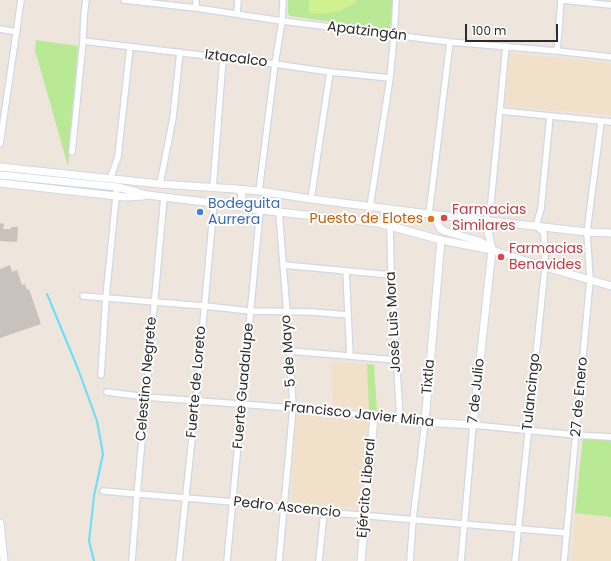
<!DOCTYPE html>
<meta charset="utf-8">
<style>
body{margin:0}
#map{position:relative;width:611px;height:561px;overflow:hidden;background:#eee5dc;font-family:Poppins,sans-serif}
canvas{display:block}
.scale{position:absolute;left:465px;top:24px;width:93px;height:18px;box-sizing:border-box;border:2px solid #2b2b2b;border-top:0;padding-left:5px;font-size:12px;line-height:14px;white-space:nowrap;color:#2b2b2b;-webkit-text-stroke:3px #fff;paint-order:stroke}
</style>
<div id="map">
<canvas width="611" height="561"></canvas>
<div class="scale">100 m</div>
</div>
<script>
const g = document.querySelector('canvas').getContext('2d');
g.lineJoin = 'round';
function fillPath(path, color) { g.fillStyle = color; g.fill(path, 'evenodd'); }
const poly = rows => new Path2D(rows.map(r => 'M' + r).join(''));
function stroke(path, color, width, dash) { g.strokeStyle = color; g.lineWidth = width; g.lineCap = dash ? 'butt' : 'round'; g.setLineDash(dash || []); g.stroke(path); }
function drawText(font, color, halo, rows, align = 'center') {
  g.font = font + ' Poppins,sans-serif'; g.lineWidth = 4; g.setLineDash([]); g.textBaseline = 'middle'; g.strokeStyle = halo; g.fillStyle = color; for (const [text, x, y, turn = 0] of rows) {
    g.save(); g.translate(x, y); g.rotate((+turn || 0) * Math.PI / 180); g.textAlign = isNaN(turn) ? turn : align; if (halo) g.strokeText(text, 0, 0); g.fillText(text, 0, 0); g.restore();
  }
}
fillPath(poly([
 [510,53,611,63,611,115,505,106],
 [331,362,367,364,369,410,333,405],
 [297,414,372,421,365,502,358,508,290,502],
 [575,513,611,517,611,561,571,561]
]), '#f1e1ca');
fillPath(poly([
 [288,0,309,0,309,13,354,3,357,0,393,0,390,30,290,16,288,14],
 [36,40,78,46,68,166,35,50],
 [367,364,374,365,377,411,369,410],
 [583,437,611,439,611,517,575,513]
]), '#b9e994');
fillPath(poly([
 [309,0,357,0,354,3,340,11,323,14,309,13]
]), '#d0f18f');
stroke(poly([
 [47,294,78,369,97,421,103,454,94,496,89,541,94,561]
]), '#67dff8', 2);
fillPath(poly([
 [0,223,4,224,3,229,11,229,11,227,18,227,17,242,0,241],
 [10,265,12,272,17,270,22,285,25,284,27,290,29,289,41,324,0,338,0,269]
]), '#c9c2bc');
const minor = poly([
 [124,0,196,8,282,21,450,42,557,51,611,57],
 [562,0,611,5],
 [196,8,196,0],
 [237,14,238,0],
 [0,29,17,32],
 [83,41,275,64,330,72,390,78],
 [557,51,561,0],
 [501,111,611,122],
 [0,144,21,0],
 [72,152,83,41,84,16,86,0],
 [110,179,118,157,130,47],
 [160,184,173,118,180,52],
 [213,188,223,58],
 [259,191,275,64,282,21,283,0],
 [311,199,330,72],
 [370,207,390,78,394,35,396,0],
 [429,214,450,42],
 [486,221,491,202,506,46],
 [390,226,391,275,400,418],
 [283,265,391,275],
 [346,271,350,356],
 [83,296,204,306,251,311,312,312,348,315],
 [290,351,396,360],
 [101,375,106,297,117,187],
 [107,392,146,397,293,408,374,416],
 [103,491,233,502,324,512,567,533],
 [132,561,137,495,164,197],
 [179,561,196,400,214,203],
 [227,561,260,210],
 [279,561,293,408,290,351,279,213],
 [319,561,324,512],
 [410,561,413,519,425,422],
 [461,561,473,425,576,435,611,437],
 [515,561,545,267,544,233,536,226,541,209,550,116],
 [564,561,590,280,587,232,601,122]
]);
const tertiary = poly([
 [0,167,160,184,236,189,259,191,311,199,429,214,587,232,611,233],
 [0,175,117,187,137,192,147,195,214,203,260,210,379,223,441,240,492,250,545,267,611,286],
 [0,183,125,197,143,196],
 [236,206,239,204,241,201,242,195,240,191,236,189],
 [429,214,436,220,440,228,444,231,479,241,484,244,492,250],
 [425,422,441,240],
 [0,523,4,561],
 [361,561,374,416,425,422,473,425,492,250,486,221]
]);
stroke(minor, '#d1d7e5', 8);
stroke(tertiary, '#d1d7e5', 9);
stroke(minor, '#fff', 5.5);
stroke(tertiary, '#fff', 7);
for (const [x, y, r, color] of [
 [200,212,4,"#3f7fe0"],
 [444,218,4,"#e0444e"],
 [431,219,4,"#e8710a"],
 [501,257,4,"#e0444e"]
]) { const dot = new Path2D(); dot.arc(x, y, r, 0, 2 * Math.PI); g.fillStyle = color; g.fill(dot); stroke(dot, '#fff', 1.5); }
drawText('14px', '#2b2b2b', '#fff', [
 ["Apatzingán",367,32,7],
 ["Iztacalco",236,59,7],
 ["José Luis Mora",394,322,-93],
 ["5 de Mayo",289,351,-94],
 ["Tixtla",429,377,-85],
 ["Celestino Negrete",147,379,-85],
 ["Fuerte de Loreto",197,382,-85],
 ["Fuerte Guadalupe",244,386,-85],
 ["7 de Julio",477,391,-84],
 ["Tulancingo",532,392,-84],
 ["27 de Enero",580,397,-85],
 ["Francisco Javier Mina",359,415,6],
 ["Ejército Liberal",367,488,-85],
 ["Pedro Ascencio",287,508,6]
]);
drawText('14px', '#366cbe', '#fff', [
 ["Bodeguita",208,204],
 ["Aurrera",208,220]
], 'left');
drawText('14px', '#be3a42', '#fff', [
 ["Farmacias",452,210],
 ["Similares",452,226],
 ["Farmacias",509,249],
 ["Benavides",509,265]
], 'left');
drawText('14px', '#c56008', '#fff', [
 ["Puesto de Elotes",423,219]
], 'right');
</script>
